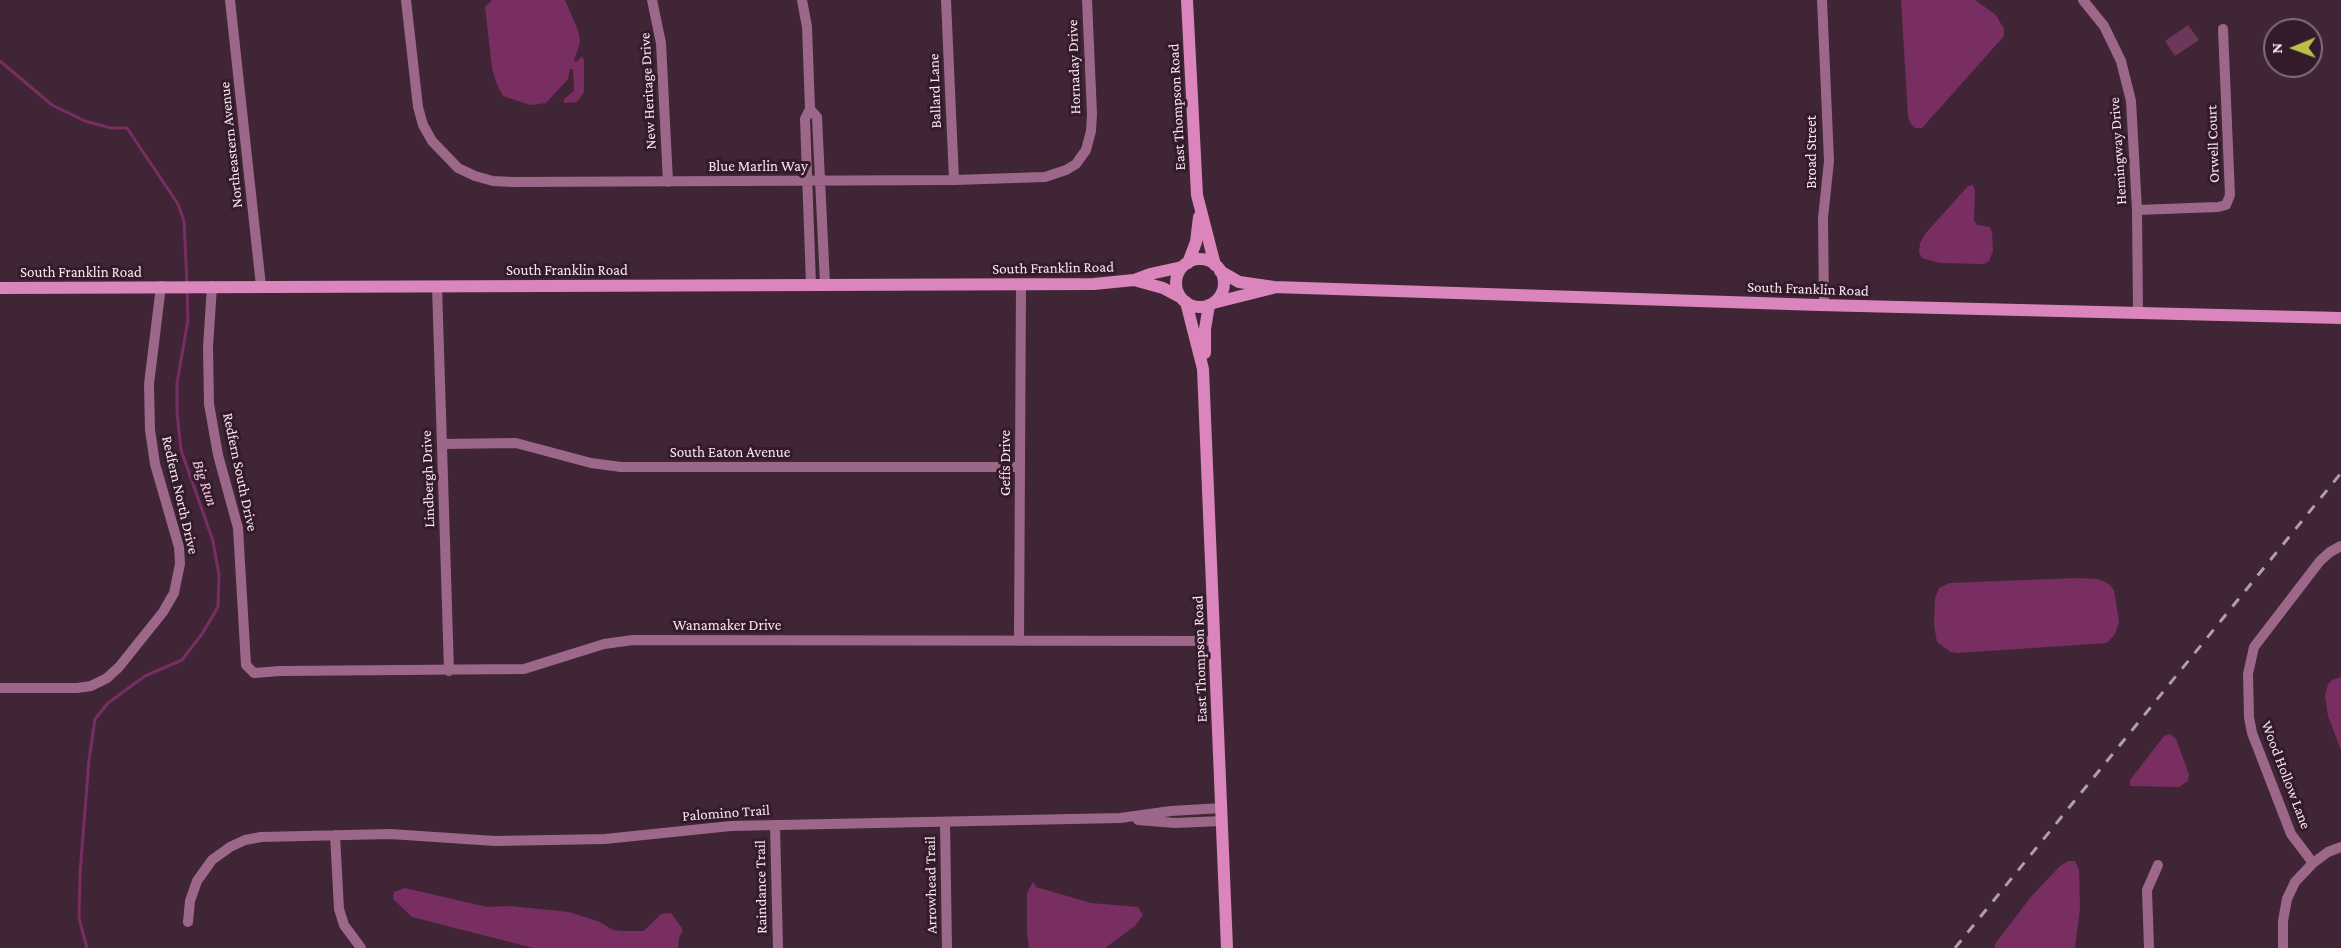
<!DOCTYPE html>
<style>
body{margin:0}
#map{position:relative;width:2341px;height:948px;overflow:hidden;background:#3f2535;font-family:"Crimson Pro",serif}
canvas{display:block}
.north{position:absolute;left:2263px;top:18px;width:60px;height:60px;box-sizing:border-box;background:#341b2b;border:2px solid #836d7a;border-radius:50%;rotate:269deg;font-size:16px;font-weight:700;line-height:24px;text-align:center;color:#f9e7f1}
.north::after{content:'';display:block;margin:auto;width:21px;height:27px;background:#b8c147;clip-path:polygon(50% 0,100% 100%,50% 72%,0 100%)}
</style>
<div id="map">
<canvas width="2341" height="948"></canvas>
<div class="north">N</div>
</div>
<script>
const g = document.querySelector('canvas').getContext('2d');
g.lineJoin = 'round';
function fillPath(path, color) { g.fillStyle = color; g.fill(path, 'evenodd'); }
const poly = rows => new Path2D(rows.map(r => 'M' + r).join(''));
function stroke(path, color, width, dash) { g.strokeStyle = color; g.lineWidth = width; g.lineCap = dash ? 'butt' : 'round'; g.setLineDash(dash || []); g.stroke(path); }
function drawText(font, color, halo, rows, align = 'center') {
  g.font = font + ' "Crimson Pro",serif'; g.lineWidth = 6; g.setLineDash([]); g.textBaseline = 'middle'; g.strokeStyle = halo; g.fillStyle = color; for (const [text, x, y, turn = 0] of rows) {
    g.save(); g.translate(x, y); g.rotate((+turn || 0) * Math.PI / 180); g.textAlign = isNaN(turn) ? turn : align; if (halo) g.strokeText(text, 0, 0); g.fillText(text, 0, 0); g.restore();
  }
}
fillPath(poly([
 [2188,25,2199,40,2175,56,2165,41]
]), '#6c385a');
fillPath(poly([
 [492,0,565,0,578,30,580,42,574,61,576,62,582,56,584,60,584,92,577,102,564,103,564,99,574,91,573,69,570,69,568,79,546,103,530,105,503,96,496,82,492,68,485,7],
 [1901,0,1975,0,1996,15,2004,29,2004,36,1922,128,1915,128,1910,123,1908,116],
 [1973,185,1975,191,1974,220,1977,225,1990,227,1992,232,1993,251,1989,261,1984,264,1940,263,1922,258,1919,252,1920,243,1925,234,1968,186],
 [2077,578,2098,579,2109,584,2114,590,2119,622,2115,634,2107,643,1958,653,1951,652,1937,642,1934,625,1935,598,1939,588,1950,583],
 [2341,677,2341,750,2328,716,2325,696,2328,684,2332,680],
 [2170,734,2176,739,2189,774,2188,781,2179,787,2130,786,2130,780,2164,736],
 [2068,861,2075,861,2079,870,2080,908,2075,948,1995,948,1995,944,2030,898,2060,866],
 [1033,882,1036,887,1091,903,1138,907,1143,915,1135,926,1105,948,1029,948,1027,934,1027,893],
 [405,888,487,907,510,906,569,912,600,922,613,930,624,931,644,931,661,914,671,913,682,928,682,932,679,938,678,948,533,948,412,917,393,899,394,892]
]), '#792e62');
stroke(poly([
 [0,61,52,105,85,121,111,128,127,128,178,204,184,221,187,283],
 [87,948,79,918,80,873,89,760,95,719,108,703,145,676,182,660,202,634,218,607,219,575,213,541,181,450,177,412,177,383,188,320,187,289]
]), '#792e62', 3);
stroke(poly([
 [230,0,261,286],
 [406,0,418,107,423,125,432,141,458,168,475,176,493,181,513,182,954,180,1045,177,1066,170,1076,164,1086,150,1091,131,1092,114,1087,0],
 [652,0,661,43,668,182],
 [802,0,807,27,810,109],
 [946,0,954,180],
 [1822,0,1829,161,1823,218,1824,305],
 [2083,0,2104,26,2121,61,2131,101,2137,210,2138,313],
 [2137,210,2218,207,2226,205,2230,195,2223,29],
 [811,284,805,119,810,109,817,117,825,284],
 [212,286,208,347,209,404,218,455,238,528,246,665,254,673,280,671,524,669,604,644,633,640,1215,641],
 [437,286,449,671],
 [442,444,516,443,591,463,621,467,1020,467],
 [1019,641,1021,285],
 [0,688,77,688,91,686,107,678,119,667,163,612,174,593,180,564,179,547,155,464,150,430,149,384,161,286],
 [1138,820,1175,823,1222,821],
 [945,822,947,948],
 [775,825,778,948],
 [335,835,339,909,344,925,361,948],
 [2313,863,2291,834,2252,733,2249,717,2248,674,2254,647,2320,561,2330,552,2341,546],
 [188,922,190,901,197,881,212,860,230,847,245,840,261,837,390,834,495,841,605,839,731,826,1120,818,1171,811,1222,808],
 [2149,948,2147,890,2158,865],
 [2283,948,2283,921,2287,899,2295,882,2313,863,2328,852,2341,847]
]), '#9c6789', 10);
stroke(poly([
 [1187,0,1197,195,1215,265],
 '1176 283a24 24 0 1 1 48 0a24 24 0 1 1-48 0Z',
 [1188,263,1196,242,1199,217],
 [1220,271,1239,282,1274,287,1819,305,2341,318],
 [1134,280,1163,288,1180,297],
 [0,288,1094,284,1134,280,1150,274,1182,267],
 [1186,302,1203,369,1227,948],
 [1213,303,1273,288],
 [1205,353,1205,329,1209,305]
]), '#da85bc', 12);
stroke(poly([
 [1955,948,2341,473]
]), '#b29daa', 3, [10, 10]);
drawText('15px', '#f9e7f1', '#341b2b', [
 ["Hornaday Drive",1074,67,-92],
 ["New Heritage Drive",648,91,-93],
 ["Ballard Lane",935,91,-92],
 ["East Thompson Road",1177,107,-93],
 ["Orwell Court",2213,144,-92],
 ["Northeastern Avenue",231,145,-96],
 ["Hemingway Drive",2118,151,-94],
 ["Broad Street",1811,152,-90],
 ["Blue Marlin Way",758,166],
 ["South Franklin Road",1053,268,-1],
 ["South Franklin Road",567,270],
 ["South Franklin Road",81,272],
 ["South Franklin Road",1808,289,2],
 ["South Eaton Avenue",730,452],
 ["Geffs Drive",1005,463,-90],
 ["Redfern South Drive",240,472,78],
 ["Lindbergh Drive",428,479,-92],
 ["Redfern North Drive",180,495,77],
 ["Wanamaker Drive",727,625],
 ["East Thompson Road",1200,659,-92],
 ["Wood Hollow Lane",2286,775,69],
 ["Palomino Trail",726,813,-4],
 ["Arrowhead Trail",931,885,-91],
 ["Raindance Trail",761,887,-91]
]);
drawText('italic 16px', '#f4c7e2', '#341b2b', [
 ["Big Run",205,483,71]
]);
</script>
